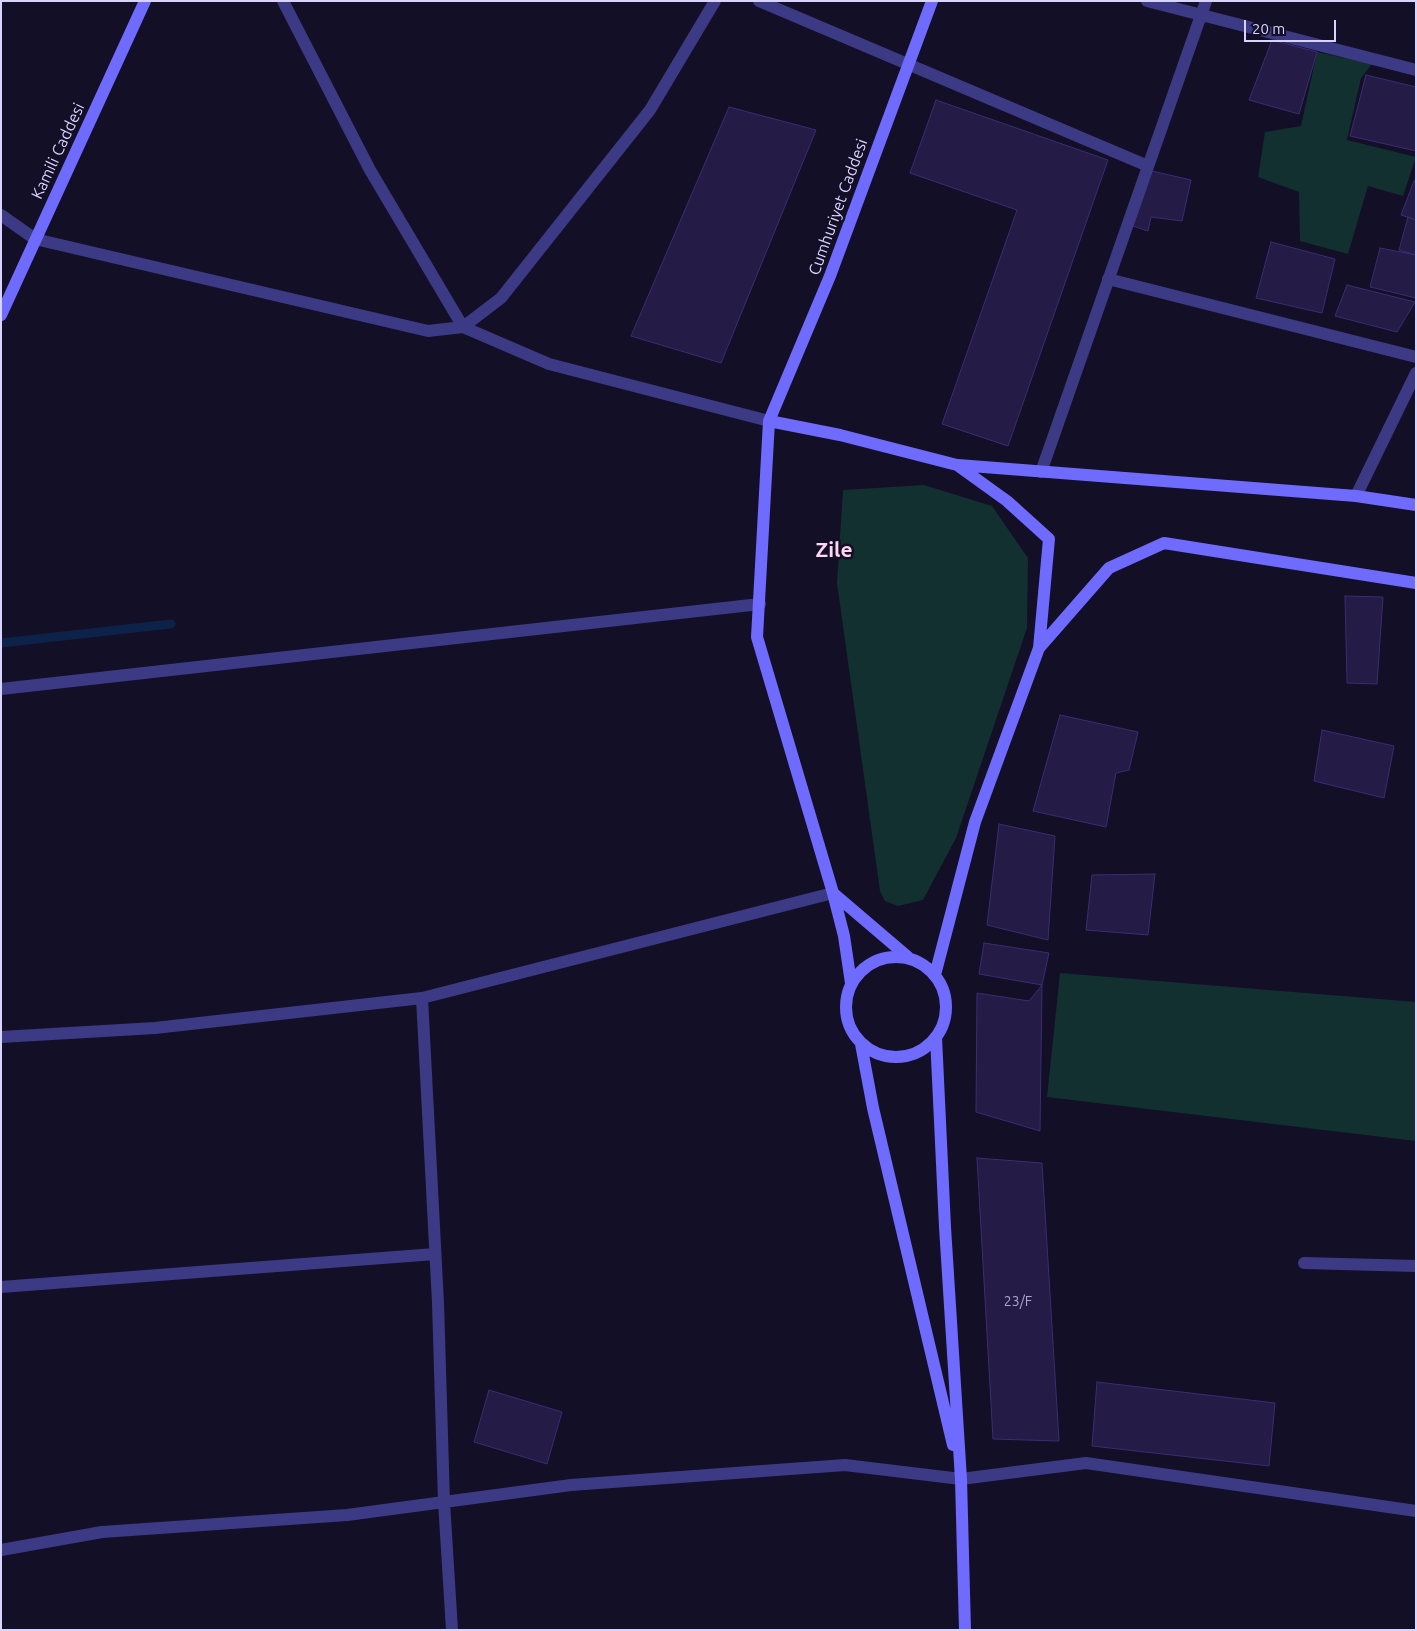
<!DOCTYPE html>
<style>
body{margin:0}
#map{position:relative;width:1417px;height:1631px;overflow:hidden;background:#130f26;font-family:Ubuntu,sans-serif}
canvas{display:block}
.frame{position:absolute;inset:0;border:2px solid #d9d4ff;pointer-events:none}
.scale{position:absolute;left:1244px;top:20px;width:92px;height:22px;box-sizing:border-box;border:2px solid #d9d4ff;border-top:0;padding-left:6px;font-size:15px;line-height:18px;white-space:nowrap;color:#d9d4ff;-webkit-text-stroke:4px #130f26;paint-order:stroke}
</style>
<div id="map">
<canvas width="1417" height="1631"></canvas>
<div class="frame"></div>
<div class="scale">20 m</div>
</div>
<script>
const g = document.querySelector('canvas').getContext('2d');
g.lineJoin = 'round';
function fillPath(path, color) { g.fillStyle = color; g.fill(path, 'evenodd'); }
const poly = rows => new Path2D(rows.map(r => 'M' + r).join(''));
function stroke(path, color, width, dash) { g.strokeStyle = color; g.lineWidth = width; g.lineCap = dash ? 'butt' : 'round'; g.setLineDash(dash || []); g.stroke(path); }
function drawText(font, color, halo, rows, align = 'center') {
  g.font = font + ' Ubuntu,sans-serif'; g.lineWidth = 5; g.setLineDash([]); g.textBaseline = 'middle'; g.strokeStyle = halo; g.fillStyle = color; for (const [text, x, y, turn = 0] of rows) {
    g.save(); g.translate(x, y); g.rotate((+turn || 0) * Math.PI / 180); g.textAlign = isNaN(turn) ? turn : align; if (halo) g.strokeText(text, 0, 0); g.fillText(text, 0, 0); g.restore();
  }
}
fillPath(poly([
 [1317,52,1372,64,1361,78,1347,140,1416,157,1403,196,1368,186,1348,254,1300,241,1299,192,1258,177,1265,132,1301,126],
 [924,485,992,506,1028,558,1027,628,956,838,923,900,898,906,885,901,880,891,837,583,843,490],
 [1060,973,1416,1002,1416,1141,1047,1097]
]), '#12302f');
stroke(poly([
 [1,643,171,624]
]), '#0c2248', 9);
const building = poly([
 [1272,40,1317,52,1299,114,1249,100,1272,40],
 [1366,75,1416,87,1416,151,1350,136,1366,75],
 [936,100,1108,160,1008,446,942,424,1017,210,910,173,936,100],
 [729,107,816,130,721,363,631,336,729,107],
 [1152,171,1191,180,1182,221,1151,217,1148,231,1133,226,1152,171],
 [1414,181,1416,181,1416,220,1401,215,1414,181],
 [1408,217,1416,220,1416,255,1399,250,1408,217],
 [1271,242,1335,259,1322,313,1256,298,1271,242],
 [1380,248,1416,255,1416,298,1370,287,1380,248],
 [1347,285,1415,302,1397,332,1335,316,1347,285],
 [1345,596,1383,597,1377,684,1347,683,1345,596],
 [1060,715,1138,732,1129,770,1116,773,1106,827,1033,811,1060,715],
 [1322,730,1394,746,1384,798,1314,781,1322,730],
 [999,824,1055,836,1048,940,987,925,999,824],
 [1155,874,1148,935,1086,930,1092,875,1155,874],
 [984,943,1049,953,1042,985,979,974,984,943],
 [1042,985,1040,1131,976,1112,977,993,1029,1001,1042,985],
 [977,1158,1042,1163,1059,1441,993,1439,977,1158],
 [1097,1382,1275,1403,1269,1466,1092,1446,1097,1382],
 [489,1390,562,1412,547,1464,474,1442,489,1390]
]);
fillPath(building, '#241b47');
stroke(building, '#3b2d73', 1);
stroke(poly([
 [283,1,370,170,463,327],
 [759,1,1148,166],
 [1147,1,1416,70],
 [1,215,35,239,428,331,463,327,549,364,769,421],
 [1108,279,1416,357],
 [463,327,501,298,650,110,715,1],
 [1041,472,1206,1],
 [1356,496,1416,373],
 [1,689,760,604],
 [422,998,438,1303,444,1502,452,1630],
 [1,1037,155,1028,422,998,833,893],
 [1304,1263,1416,1266],
 [1,1287,435,1254],
 [1,1550,102,1532,347,1515,571,1485,845,1465,961,1479,1086,1463,1416,1511]
]), '#3d3a85', 12);
stroke(poly([
 [1,315,145,1],
 [769,421,840,435,957,465,1007,501,1049,539,1039,648,975,822,935,975],
 [958,465,1356,496,1416,505],
 [1039,648,1109,568,1164,543,1416,583],
 [833,893,757,637,769,421,830,276,932,1],
 '846 1007a50 50 0 1 1 100 0a50 50 0 1 1-100 0Z',
 [851,983,844,936,833,893,908,957],
 [936,1037,945,1227,961,1479,965,1630],
 [861,1044,873,1108,953,1445]
]), '#6f6bff', 12);
drawText('14px', '#aca6d1', null, [
 ["23/F",1018,1301]
]);
drawText('16px', '#d9d4ff', '#130f26', [
 ["Kamili Caddesi",58,151,-65],
 ["Cumhuriyet Caddesi",838,207,-70]
]);
drawText('bold 21px', '#ffd6f0', '#130f26', [
 ["Zile",834,550]
]);
</script>
